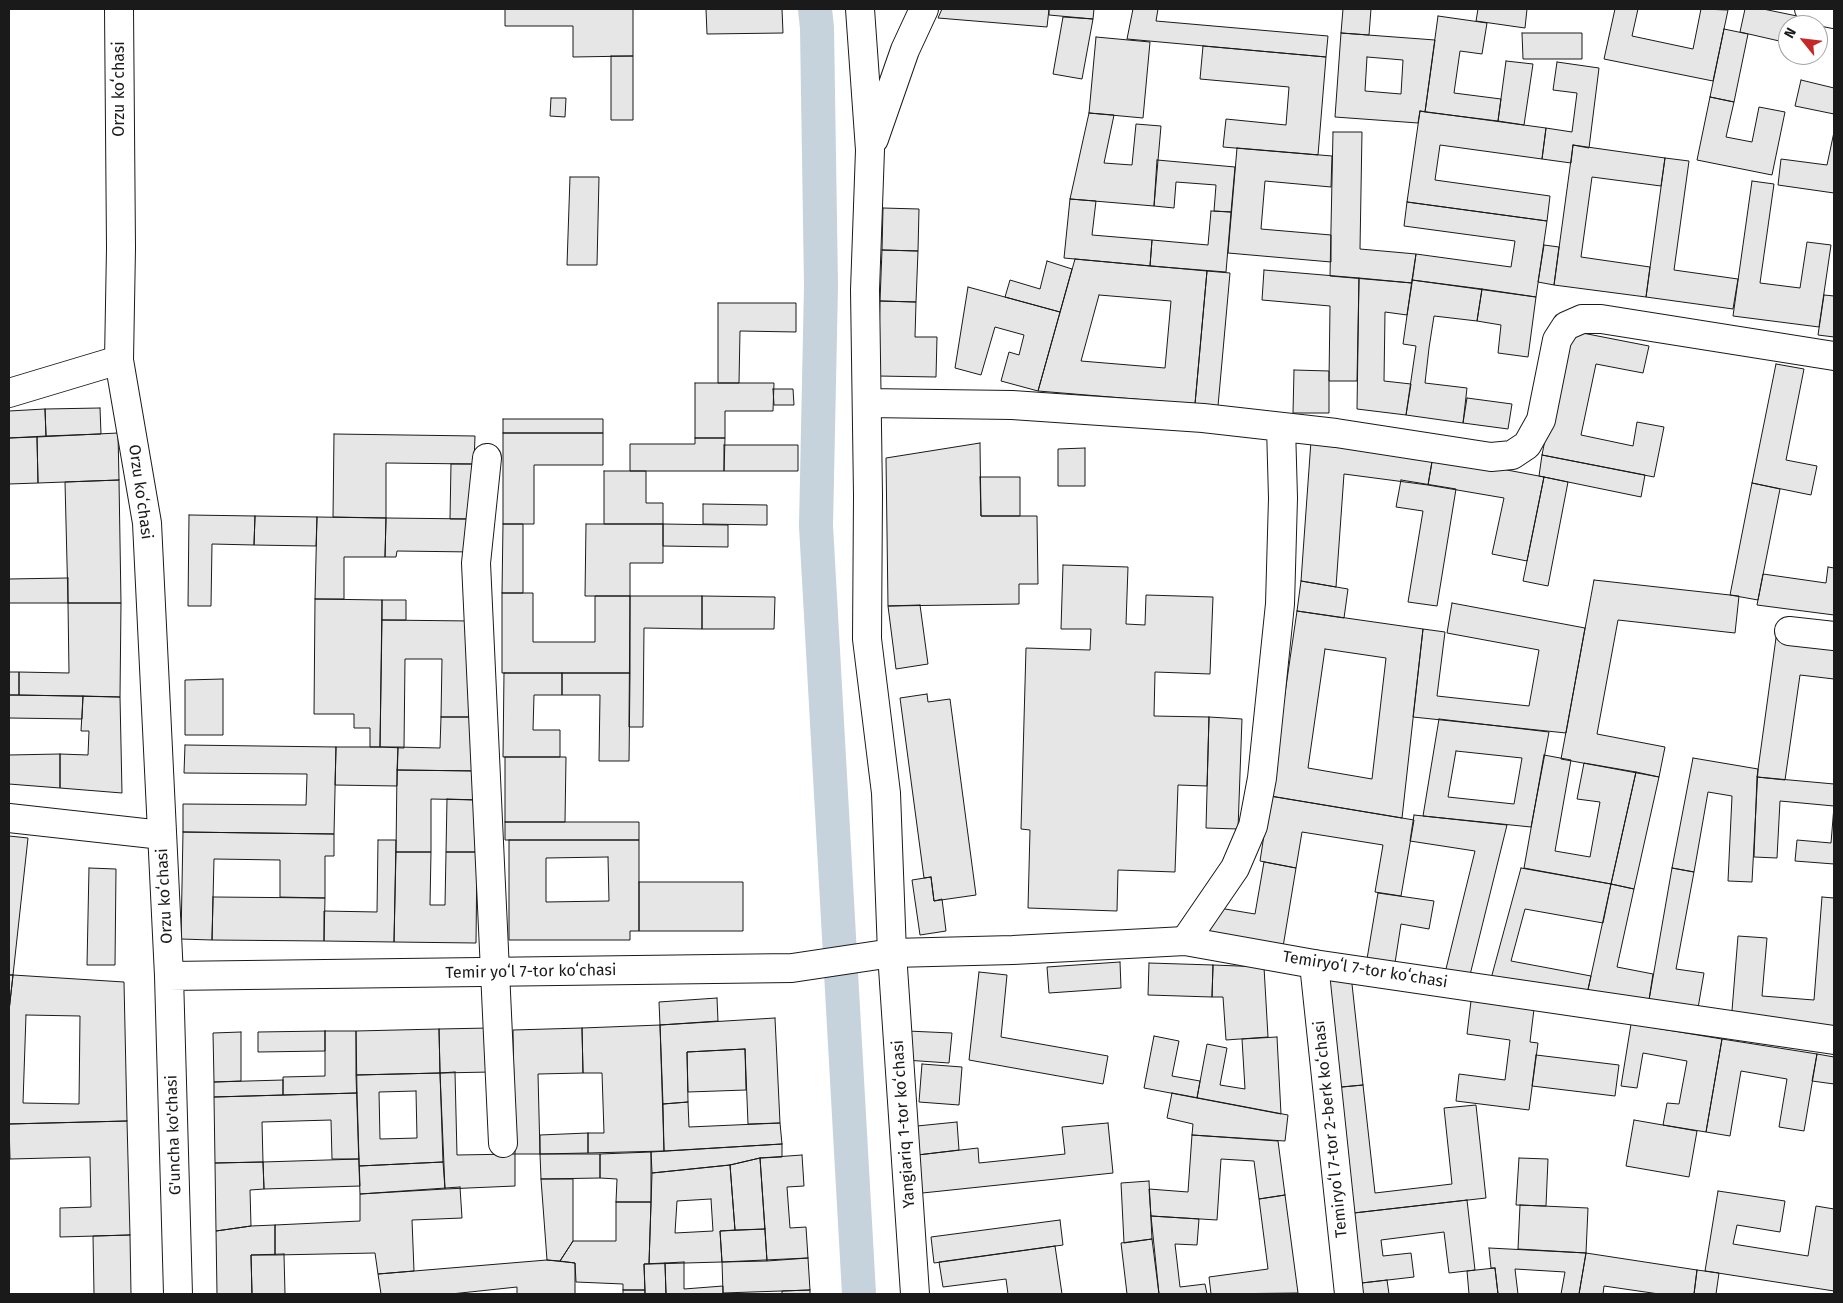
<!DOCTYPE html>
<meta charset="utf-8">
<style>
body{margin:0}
#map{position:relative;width:1843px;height:1303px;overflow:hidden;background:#fff;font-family:"Fira Sans",sans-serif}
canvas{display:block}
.frame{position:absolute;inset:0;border:10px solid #1a1a1a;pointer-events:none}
.north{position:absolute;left:1778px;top:15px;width:50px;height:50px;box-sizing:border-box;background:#fff;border:1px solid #a3a3a3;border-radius:50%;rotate:299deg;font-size:14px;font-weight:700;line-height:20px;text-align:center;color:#1a1a1a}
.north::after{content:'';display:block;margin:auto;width:18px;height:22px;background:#c62828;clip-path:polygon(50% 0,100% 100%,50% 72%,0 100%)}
</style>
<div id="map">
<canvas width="1843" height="1303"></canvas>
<div class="frame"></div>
<div class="north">N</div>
</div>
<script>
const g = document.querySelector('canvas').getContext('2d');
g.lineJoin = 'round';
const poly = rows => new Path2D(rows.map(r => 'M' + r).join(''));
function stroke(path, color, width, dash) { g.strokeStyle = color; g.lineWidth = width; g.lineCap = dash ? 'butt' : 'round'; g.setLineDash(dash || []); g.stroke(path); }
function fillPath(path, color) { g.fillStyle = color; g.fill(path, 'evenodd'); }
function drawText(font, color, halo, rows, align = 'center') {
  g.font = font + ' "Fira Sans",sans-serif'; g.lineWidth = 4; g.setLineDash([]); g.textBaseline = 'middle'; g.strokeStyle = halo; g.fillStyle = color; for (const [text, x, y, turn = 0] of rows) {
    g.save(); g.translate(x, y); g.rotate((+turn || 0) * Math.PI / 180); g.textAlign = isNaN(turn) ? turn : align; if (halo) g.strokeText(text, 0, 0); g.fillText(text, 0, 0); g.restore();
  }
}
stroke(poly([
 [815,9,817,28,821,286,816,526,859,1294]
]), '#c6d2dc', 34);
const building = poly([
 [505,9,633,9,633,56,573,57,573,26,505,26,505,9],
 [706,9,782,9,783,33,707,34,706,9],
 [942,9,1049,9,1047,27,938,18,942,9],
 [1049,9,1094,9,1093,19,1049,15,1049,9],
 [1133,9,1158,9,1156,21,1328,36,1326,57,1127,39,1133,9],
 [1343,9,1371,9,1369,35,1341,33,1343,9],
 [1478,9,1527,9,1525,28,1476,21,1478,9],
 [1615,9,1638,9,1632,36,1693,49,1701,9,1728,10,1713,81,1604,59,1615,9],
 [1745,9,1763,9,1802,17,1800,25,1788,25,1788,43,1740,32,1745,9],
 [1438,16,1487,23,1482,54,1460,51,1454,93,1501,99,1498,121,1425,112,1438,16],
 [1063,17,1093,19,1082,79,1053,74,1063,17],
 [1724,29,1748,34,1734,102,1710,97,1724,29],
 [1341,33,1435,40,1425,112,1420,111,1418,123,1335,117,1341,33],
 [1367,57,1403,60,1401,94,1365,91,1367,57],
 [1522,33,1582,33,1582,59,1523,59,1522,33],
 [1096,37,1150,42,1143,118,1089,113,1096,37],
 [1203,46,1326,57,1318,155,1223,147,1226,119,1286,125,1289,87,1200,79,1203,46],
 [611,56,633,56,633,120,611,120,611,56],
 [1506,61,1533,64,1524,125,1498,121,1506,61],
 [1557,62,1599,68,1589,148,1573,145,1571,163,1542,159,1546,128,1572,132,1577,93,1553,90,1557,62],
 [1801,80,1834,88,1834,114,1795,106,1801,80],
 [1710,97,1734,102,1726,137,1752,142,1759,107,1785,112,1772,175,1697,160,1710,97],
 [551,98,566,98,565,117,550,116,551,98],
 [1420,111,1546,128,1542,159,1440,145,1435,180,1550,196,1547,221,1407,202,1420,111],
 [1089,113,1114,115,1104,163,1132,165,1136,124,1161,126,1154,206,1070,199,1089,113],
 [1333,132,1362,132,1360,249,1416,254,1412,283,1330,276,1333,132],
 [1834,132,1834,193,1778,185,1781,159,1827,165,1834,132],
 [1573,145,1665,158,1661,186,1592,177,1581,257,1650,267,1646,297,1554,285,1573,145],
 [1237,148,1332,156,1331,187,1265,181,1261,229,1331,235,1331,262,1228,253,1237,148],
 [1665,158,1689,161,1674,270,1738,279,1733,309,1646,297,1665,158],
 [1157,160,1235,167,1231,212,1214,211,1216,185,1176,182,1174,208,1154,206,1157,160],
 [570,177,599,177,597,265,567,265,570,177],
 [1752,181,1774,184,1760,283,1800,288,1807,242,1831,245,1819,327,1733,316,1752,181],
 [1070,199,1096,201,1092,235,1152,240,1150,266,1064,258,1070,199],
 [1407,202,1547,221,1536,297,1412,280,1416,254,1511,267,1515,241,1404,226,1407,202],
 [883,208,919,209,918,251,882,250,883,208],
 [1211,211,1231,212,1226,272,1150,266,1152,240,1208,245,1211,211],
 [1544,245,1559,247,1554,285,1538,282,1544,245],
 [882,250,918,251,916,302,880,301,882,250],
 [1075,259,1207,271,1195,404,1038,391,1075,259],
 [1099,295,1171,301,1165,368,1081,361,1099,295],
 [1047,261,1072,269,1060,312,1005,297,1010,280,1040,289,1047,261],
 [1264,270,1359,278,1357,381,1329,381,1330,306,1262,300,1264,270],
 [1207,271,1230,273,1218,406,1195,404,1207,271],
 [1359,278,1412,283,1407,315,1385,312,1384,381,1411,384,1406,415,1357,409,1359,278],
 [1412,280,1482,289,1477,321,1434,316,1429,348,1425,383,1467,388,1463,423,1406,415,1416,346,1403,344,1412,280],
 [968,287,1060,312,1038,391,1001,381,1009,352,1019,355,1024,335,995,327,981,375,955,368,968,287],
 [1482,289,1536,297,1528,357,1498,353,1501,325,1477,321,1482,289],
 [1824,295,1834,296,1834,337,1818,335,1824,295],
 [880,301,916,302,915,337,937,337,936,377,878,376,880,301],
 [718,303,796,303,796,332,740,331,739,383,718,383,718,303],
 [1567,330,1649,346,1643,373,1596,364,1581,435,1633,446,1637,422,1664,427,1654,477,1542,455,1567,330],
 [1776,364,1804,369,1786,460,1817,466,1811,495,1752,483,1776,364],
 [1294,370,1329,371,1329,413,1293,413,1294,370],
 [695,383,774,383,773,411,725,411,725,438,695,438,695,383],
 [773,389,793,389,794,405,774,405,773,389],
 [1467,398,1512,404,1508,429,1463,423,1467,398],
 [100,408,101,434,46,436,45,409,100,408],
 [45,409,46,436,9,438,9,411,45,409],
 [503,419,603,419,603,433,503,433,503,419],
 [118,433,119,480,38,483,37,437,118,433],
 [503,433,603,433,603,465,534,465,534,524,503,524,503,433],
 [334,434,475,436,474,464,386,463,386,518,333,517,334,434],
 [37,437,38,483,9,484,9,438,37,437],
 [695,438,725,438,724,471,630,471,630,444,695,444,695,438],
 [1311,441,1433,456,1428,485,1344,474,1336,587,1301,581,1311,441],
 [980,443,981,516,1037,516,1038,584,1019,584,1019,604,888,606,886,458,980,443],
 [724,445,798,445,798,471,724,471,724,445],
 [1085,448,1085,486,1058,486,1058,449,1085,448],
 [1542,455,1645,475,1641,497,1539,476,1542,455],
 [1433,456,1544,477,1527,561,1492,554,1504,498,1428,485,1433,456],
 [451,464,474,464,474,519,450,519,451,464],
 [604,471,646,471,646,503,663,503,663,524,604,524,604,471],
 [980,477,1020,477,1020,516,981,516,980,477],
 [1544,477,1568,482,1548,586,1523,581,1544,477],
 [119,480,121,603,68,603,65,482,119,480],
 [1401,480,1456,489,1437,606,1408,602,1423,511,1396,507,1401,480],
 [1752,483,1780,489,1758,600,1730,595,1752,483],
 [703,504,767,505,767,525,703,524,703,504],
 [189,515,255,516,254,545,212,544,211,606,188,606,189,515],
 [255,516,317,517,316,546,254,545,255,516],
 [317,517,386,518,385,557,344,557,344,599,315,599,317,517],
 [386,518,474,519,473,552,397,551,396,557,385,557,386,518],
 [503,524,523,524,523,593,502,593,503,524],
 [586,524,663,524,663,563,630,563,630,596,585,596,586,524],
 [663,524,728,525,728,547,663,546,663,524],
 [1063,565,1128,567,1126,624,1145,625,1146,595,1213,597,1210,674,1155,672,1154,716,1209,717,1207,786,1178,785,1175,872,1118,870,1117,911,1028,908,1030,830,1021,829,1026,648,1090,650,1091,629,1061,629,1063,565],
 [1828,567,1834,568,1834,615,1757,605,1763,574,1826,583,1828,567],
 [68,578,68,603,9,603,9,579,68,578],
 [1594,580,1739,596,1735,633,1618,620,1597,734,1665,747,1659,777,1561,759,1594,580],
 [1301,581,1348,589,1344,618,1297,611,1301,581],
 [502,593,533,593,533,642,595,642,595,596,630,596,630,673,502,673,502,593],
 [630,596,702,596,702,629,644,628,643,727,629,727,630,596],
 [702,596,775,597,774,629,702,629,702,596],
 [315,599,382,600,380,747,370,747,370,728,354,728,354,714,314,714,315,599],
 [382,600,406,600,406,620,382,620,382,600],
 [68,603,121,603,120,697,19,695,19,672,69,673,68,603],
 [1452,603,1585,628,1566,733,1413,717,1423,629,1445,632,1437,696,1529,706,1539,650,1447,633,1452,603],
 [920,605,928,664,896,669,888,606,920,605],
 [1297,611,1423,629,1402,818,1270,796,1297,611],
 [1325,649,1386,658,1372,779,1308,768,1325,649],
 [382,620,471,621,470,717,441,717,442,659,405,659,404,748,380,747,382,620],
 [1776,638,1834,645,1834,679,1800,675,1785,780,1757,777,1776,638],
 [9,672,19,672,19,695,9,695,9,672],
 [504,673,562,673,562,695,534,695,533,730,560,730,560,757,503,757,504,673],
 [562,673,630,673,629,761,599,761,600,695,562,695,562,673],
 [223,679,223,735,185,735,185,680,223,679],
 [927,694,928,702,950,699,976,895,934,901,931,877,924,878,900,698,927,694],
 [9,695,83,696,82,719,9,718,9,695],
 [83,696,120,697,122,793,60,788,60,754,88,755,89,731,81,731,83,696],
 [441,717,479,717,479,771,397,770,398,747,440,748,441,717],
 [1209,717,1242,719,1238,829,1206,828,1209,717],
 [1439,719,1549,732,1531,827,1423,816,1439,719],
 [1456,751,1522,758,1514,804,1448,797,1456,751],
 [185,745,336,747,334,834,183,832,183,804,306,805,307,774,184,773,185,745],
 [336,747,398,747,397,786,335,785,336,747],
 [60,754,60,788,9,784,9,755,60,754],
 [1544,755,1571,760,1555,851,1590,857,1600,802,1577,799,1584,763,1636,772,1611,884,1524,868,1544,755],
 [505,757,566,757,565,822,505,822,505,757],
 [1693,758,1758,769,1752,882,1728,881,1732,796,1708,792,1694,872,1672,868,1693,758],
 [397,770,479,771,478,800,431,799,431,852,396,852,397,770],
 [1636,772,1659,777,1634,889,1611,884,1636,772],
 [1757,777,1834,784,1834,864,1795,861,1797,840,1831,843,1834,806,1780,801,1777,858,1754,857,1757,777],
 [1270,796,1414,820,1401,896,1375,892,1383,845,1302,832,1296,868,1260,861,1270,796],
 [447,799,478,800,477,852,446,852,447,799],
 [1414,815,1507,825,1468,983,1444,977,1475,851,1410,841,1414,815],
 [505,822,639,822,639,840,505,840,505,822],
 [183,832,334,834,334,856,325,856,325,898,280,897,280,860,214,859,212,940,181,939,183,832],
 [9,836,28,838,13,975,9,975,9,836],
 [378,840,396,840,394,942,324,941,324,911,377,912,378,840],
 [509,840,639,840,639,931,630,931,630,940,509,940,509,840],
 [608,857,609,901,546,902,546,858,608,857],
 [396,852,431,852,430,905,445,905,446,852,477,852,476,943,394,942,396,852],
 [1264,862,1296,868,1283,947,1208,935,1213,907,1255,914,1264,862],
 [89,868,116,869,115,965,87,965,89,868],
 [1521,868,1611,884,1603,923,1525,909,1511,961,1591,976,1586,999,1489,986,1521,868],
 [1672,868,1694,872,1676,969,1704,973,1697,1014,1648,1006,1672,868],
 [931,877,934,901,942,899,946,931,920,935,912,880,931,877],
 [639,882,743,882,743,931,639,931,639,882],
 [1611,884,1634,889,1617,967,1653,974,1648,1006,1587,994,1611,884],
 [1378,893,1434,901,1429,929,1401,924,1395,963,1367,959,1378,893],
 [213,897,325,898,324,941,212,940,213,897],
 [1822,897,1834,898,1834,1031,1731,1023,1738,936,1767,938,1762,996,1814,1000,1822,897],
 [1120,962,1121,988,1049,993,1047,967,1120,962],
 [1149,963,1213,965,1212,997,1148,995,1149,963],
 [1213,965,1264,967,1268,1037,1226,1040,1223,997,1212,997,1213,965],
 [979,972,1007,975,1001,1037,1108,1056,1103,1084,969,1060,979,972],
 [9,975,13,975,9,1011,9,975],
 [13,975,124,982,127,1121,9,1124,9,1011,13,975],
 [26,1015,80,1016,79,1104,23,1103,26,1015],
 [1351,975,1363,1085,1331,1088,1319,978,1351,975],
 [717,998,718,1021,660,1025,659,1002,717,998],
 [1471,1001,1534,1009,1530,1042,1538,1043,1529,1110,1456,1101,1459,1074,1505,1080,1510,1040,1467,1034,1471,1001],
 [775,1018,780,1123,748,1124,745,1049,687,1052,688,1102,663,1104,660,1025,775,1018],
 [1631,1024,1722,1039,1706,1132,1663,1125,1667,1103,1679,1104,1687,1061,1643,1053,1637,1088,1621,1086,1631,1024],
 [660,1025,664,1151,588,1153,588,1133,604,1133,602,1073,583,1073,582,1028,660,1025],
 [490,1028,491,1072,440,1073,439,1029,490,1028],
 [582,1028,583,1073,538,1074,540,1154,515,1154,513,1030,582,1028],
 [439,1029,440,1073,356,1075,356,1031,439,1029],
 [325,1031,356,1031,357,1093,283,1095,283,1077,325,1076,325,1031],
 [325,1031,325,1051,258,1052,258,1032,325,1031],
 [907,1031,952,1033,949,1063,905,1060,907,1031],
 [241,1032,241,1081,214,1082,213,1033,241,1032],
 [1154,1036,1179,1041,1172,1076,1200,1081,1197,1098,1144,1088,1154,1036],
 [1277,1037,1281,1114,1197,1098,1207,1044,1227,1048,1220,1085,1245,1089,1242,1039,1277,1037],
 [1722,1039,1817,1054,1804,1131,1779,1127,1787,1079,1741,1071,1730,1136,1706,1132,1722,1039],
 [745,1049,746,1090,688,1092,687,1052,745,1049],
 [1817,1054,1834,1057,1834,1084,1812,1081,1817,1054],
 [1536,1055,1619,1065,1615,1096,1532,1086,1536,1055],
 [922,1064,962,1067,959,1105,919,1102,922,1064],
 [455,1072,457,1155,515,1154,515,1186,445,1189,440,1073,455,1072],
 [440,1073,443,1162,359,1166,356,1075,440,1073],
 [416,1091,417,1138,380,1139,379,1092,416,1091],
 [283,1080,283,1095,214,1097,214,1082,283,1080],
 [1363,1085,1375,1193,1452,1184,1444,1108,1476,1105,1486,1198,1345,1214,1331,1088,1363,1085],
 [357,1093,359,1159,332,1159,331,1120,262,1122,263,1162,215,1163,214,1097,357,1093],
 [1172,1093,1288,1115,1285,1141,1192,1135,1193,1124,1167,1118,1172,1093],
 [688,1102,689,1127,780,1123,782,1144,664,1151,663,1104,688,1102],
 [1634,1120,1697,1131,1689,1177,1626,1166,1634,1120],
 [127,1121,130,1235,60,1237,60,1208,91,1207,90,1157,10,1159,9,1124,127,1121],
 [957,1122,959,1150,909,1156,907,1127,957,1122],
 [1108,1123,1113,1173,913,1194,909,1156,978,1148,979,1163,1065,1154,1062,1127,1108,1123],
 [588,1133,588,1153,540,1154,540,1135,588,1133],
 [1192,1135,1278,1141,1285,1195,1259,1199,1254,1161,1221,1159,1217,1220,1151,1216,1149,1189,1188,1192,1192,1135],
 [782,1144,782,1157,760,1158,730,1165,652,1173,651,1152,782,1144],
 [651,1152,651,1202,616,1202,617,1179,600,1178,600,1154,651,1152],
 [540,1154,600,1154,600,1178,541,1179,540,1154],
 [802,1155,804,1186,787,1187,790,1228,806,1227,808,1258,767,1261,760,1158,802,1155],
 [760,1158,765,1229,735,1230,730,1165,760,1158],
 [1519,1158,1548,1159,1546,1206,1516,1205,1519,1158],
 [359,1159,360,1186,264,1189,263,1162,359,1159],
 [263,1162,264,1189,250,1190,251,1226,216,1231,215,1163,263,1162],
 [443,1162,445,1189,360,1194,359,1166,443,1162],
 [730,1165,735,1230,720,1231,722,1262,649,1264,652,1173,730,1165],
 [711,1199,713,1231,675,1233,677,1201,711,1199],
 [541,1179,573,1179,573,1241,560,1261,547,1260,541,1179],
 [1149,1181,1152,1239,1124,1243,1121,1183,1149,1181],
 [460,1187,462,1218,412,1220,414,1271,378,1274,375,1253,275,1255,275,1225,360,1221,360,1194,460,1187],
 [1718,1191,1785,1201,1780,1232,1737,1225,1733,1244,1808,1256,1816,1206,1834,1209,1834,1291,1705,1271,1718,1191],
 [1285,1195,1298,1293,1211,1294,1209,1277,1268,1269,1259,1199,1285,1195],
 [1467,1200,1475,1270,1449,1273,1444,1232,1381,1240,1383,1256,1411,1253,1414,1277,1353,1284,1345,1214,1467,1200],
 [616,1202,651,1202,649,1264,644,1264,645,1290,623,1290,623,1284,576,1282,575,1263,560,1261,573,1241,616,1241,616,1202],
 [1520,1205,1588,1208,1586,1253,1518,1249,1520,1205],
 [1151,1216,1199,1219,1197,1245,1175,1244,1180,1287,1205,1284,1207,1294,1159,1294,1151,1216],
 [1060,1220,1063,1245,934,1263,931,1237,1060,1220],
 [275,1225,275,1255,251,1255,252,1294,217,1294,216,1231,251,1226,275,1225],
 [765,1229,767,1261,722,1262,720,1231,765,1229],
 [130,1235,131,1294,94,1294,93,1236,130,1235],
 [1152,1239,1159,1294,1127,1294,1121,1243,1152,1239],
 [1055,1246,1062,1294,1008,1294,1006,1279,943,1287,939,1262,1055,1246],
 [1489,1248,1586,1253,1579,1294,1561,1294,1565,1272,1515,1269,1518,1294,1498,1294,1495,1268,1491,1268,1489,1248],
 [1586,1253,1697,1270,1694,1294,1659,1294,1604,1286,1603,1294,1579,1294,1586,1253],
 [284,1254,285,1294,252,1294,251,1255,284,1254],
 [808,1258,810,1290,723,1293,722,1262,808,1258],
 [547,1260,575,1263,575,1294,517,1294,517,1287,451,1294,381,1294,378,1274,547,1260],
 [684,1262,684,1289,723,1286,723,1294,666,1294,665,1263,684,1262],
 [665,1263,666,1294,645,1294,644,1264,665,1263],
 [1495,1268,1498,1294,1469,1294,1467,1271,1495,1268],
 [1697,1270,1719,1273,1716,1294,1694,1294,1697,1270],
 [1387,1280,1389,1294,1354,1294,1353,1284,1387,1280],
 [623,1290,645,1290,645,1294,623,1294,623,1290],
 [810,1290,810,1294,782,1294,782,1291,810,1290]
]);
fillPath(building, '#e6e6e6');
stroke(building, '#1a1a1a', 1);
const street = poly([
 [860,9,870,150,865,290,868,495,867,639,886,793,892,953,915,1294],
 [1809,9,1834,14],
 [874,139,905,50,924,9],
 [9,393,119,360],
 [867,403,1012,405,1203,418,1336,433,1491,457,1512,455,1527,445,1541,420,1557,340,1566,326,1582,319,1601,319,1834,356],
 [487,458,476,563,503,1143],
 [1789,631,1834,636],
 [9,818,162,835],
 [1185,941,1235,868,1253,826,1262,778,1280,604,1283,498,1281,427],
 [1314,964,1349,1294]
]);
const secondary = poly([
 [119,9,121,248,119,360,147,523,169,976,178,1294],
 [169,976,792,968,892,953,1013,950,1185,941,1314,964,1834,1040]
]);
stroke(street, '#1a1a1a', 30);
stroke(secondary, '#1a1a1a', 30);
stroke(street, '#fff', 28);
stroke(secondary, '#fff', 28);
drawText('16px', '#1a1a1a', '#fff', [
 ["Orzu koʻchasi",120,89,-90],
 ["Orzu koʻchasi",140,492,82],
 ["Orzu koʻchasi",165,896,-93],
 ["Temiryoʻl 7-tor koʻchasi",1365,970,9],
 ["Temir yoʻl 7-tor koʻchasi",531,972,-1],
 ["Yangiariq 1-tor koʻchasi",904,1124,-94],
 ["Temiryoʻl 7-tor 2-berk koʻchasi",1331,1129,-96],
 ["G'uncha ko'chasi",174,1135,-92]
]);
</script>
